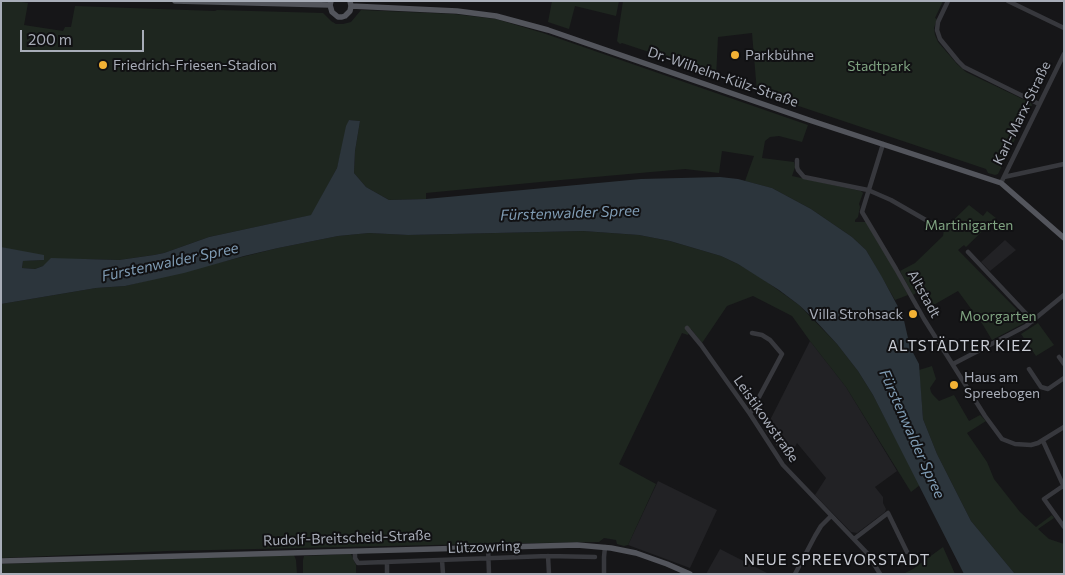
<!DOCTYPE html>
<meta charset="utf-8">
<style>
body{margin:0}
#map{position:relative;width:1065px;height:575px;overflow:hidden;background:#161618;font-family:Commissioner,sans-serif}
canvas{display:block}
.frame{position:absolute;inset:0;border:2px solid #a8adb8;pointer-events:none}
.scale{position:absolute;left:20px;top:30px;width:124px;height:22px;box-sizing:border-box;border:2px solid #a8adb8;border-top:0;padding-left:6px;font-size:15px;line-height:18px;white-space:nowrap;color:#a8adb8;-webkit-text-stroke:4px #111113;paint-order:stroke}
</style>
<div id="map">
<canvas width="1065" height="575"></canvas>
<div class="frame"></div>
<div class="scale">200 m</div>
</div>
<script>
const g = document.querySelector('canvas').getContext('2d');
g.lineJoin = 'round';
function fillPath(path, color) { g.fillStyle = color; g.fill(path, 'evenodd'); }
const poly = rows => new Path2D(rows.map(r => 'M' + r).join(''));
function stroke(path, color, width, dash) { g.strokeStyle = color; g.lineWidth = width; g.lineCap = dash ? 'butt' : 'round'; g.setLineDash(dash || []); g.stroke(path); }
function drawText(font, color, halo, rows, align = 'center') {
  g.font = font + ' Commissioner,sans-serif'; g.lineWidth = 4; g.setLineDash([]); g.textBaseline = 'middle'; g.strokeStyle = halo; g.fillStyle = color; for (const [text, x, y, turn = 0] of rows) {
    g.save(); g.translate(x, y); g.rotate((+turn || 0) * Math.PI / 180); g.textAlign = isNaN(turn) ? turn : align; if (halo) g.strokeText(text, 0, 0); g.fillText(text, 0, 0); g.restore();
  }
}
fillPath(poly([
 [1005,240,1016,250,990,271,981,262],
 [810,341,846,387,897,471,875,487,883,497,883,503,886,509,885,512,857,533,851,532,815,495,826,478,797,443,788,461,765,430],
 [658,481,717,510,690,568,628,545],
 [720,549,769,574,706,574]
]), '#222225');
fillPath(poly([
 [1,1,16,1,28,3,24,25,63,31,65,27,71,27,75,6,215,11,217,10,323,13,331,21,336,24,343,24,351,22,361,10,454,14,496,19,543,33,808,125,802,142,779,136,770,137,765,141,762,158,794,162,795,167,792,176,861,191,863,193,859,204,860,207,858,217,855,220,855,222,866,222,895,270,908,295,895,300,866,250,852,237,811,209,772,188,745,181,754,156,722,151,719,173,685,169,561,180,426,193,426,199,389,200,366,187,354,173,355,151,360,121,349,120,337,168,312,215,209,237,164,253,154,255,119,260,85,259,43,266,35,269,22,268,23,261,44,260,1,247],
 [552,1,619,1,616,16,575,6,569,29,548,22],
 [623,1,943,1,935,18,937,19,934,28,935,35,938,42,957,64,966,72,1031,103,1032,105,998,174,995,175,988,173,986,169,757,92,752,33,718,37,716,78,713,79,674,65,673,60,622,43,620,44,617,41],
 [969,205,983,216,987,211,996,218,966,247,964,245,958,250,1028,321,992,340,983,325,958,291,930,307,919,291,913,295,900,271,915,263,943,236,944,229],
 [583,231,639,235,670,241,721,256,738,264,760,277,799,305,837,344,858,371,873,395,920,485,911,492,846,387,810,341,792,316,753,296,727,306,702,343,691,329,688,335,682,333,619,464,656,484,628,545,624,546,617,544,616,540,604,538,599,542,477,544,168,551,1,558,1,304,96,288,125,286,278,248,338,236,369,233,408,235],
 [1038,323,1054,345,1036,356,1021,334],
 [932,366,936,379,930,388,931,392,933,395,939,401,954,395,969,421,980,415,986,421,967,433,987,462,994,479,1020,512,1036,527,1052,515,1054,518,1038,529,1049,539,1064,544,1064,574,1015,574,971,521,937,454,923,419,919,370],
 [943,547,955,574,903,574,913,569],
 [351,554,356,565,356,574,303,574,303,560,304,556],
 [294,555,296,560,297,574,1,574,1,564]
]), '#1e261f');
fillPath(poly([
 [349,120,360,121,355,151,354,173,366,187,389,200,426,199,641,179,720,177,738,179,772,188,811,209,852,237,866,250,882,277,903,316,910,347,919,364,923,419,937,454,971,521,1015,574,964,574,873,395,858,371,837,344,813,318,799,305,779,290,738,264,721,256,670,241,639,235,583,231,408,235,369,233,338,236,278,248,244,256,184,273,125,286,96,288,1,304,1,247,44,255,44,260,23,261,22,268,35,269,43,266,51,258,119,260,154,255,164,253,209,237,311,215,337,168,346,126]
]), '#2c353c');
stroke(poly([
 [948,1,938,22,937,30,940,39,958,61,964,67,1039,104],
 [1008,1,1064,28],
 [883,144,862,212,896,269,924,319,985,416,1002,439,1015,444,1031,445,1038,443,1064,427],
 [797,160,797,167,798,170,804,177,868,190,891,200,931,223],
 [1004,177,1064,164],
 [1001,183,1064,54],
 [968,252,1033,321],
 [687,328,701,345,750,414,783,465,868,554,880,574],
 [1059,357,1064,364],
 [953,364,1026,326,1064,295],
 [1029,369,1041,387,1048,389,1064,378],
 [750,414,782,354,770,340,762,335,752,333],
 [1043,441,1064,487],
 [1063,486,1044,499,1064,527],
 [854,539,888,513,907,552],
 [488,547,489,574],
 [355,551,355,558,358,563,548,556,595,557],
 [548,556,549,574],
 [442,560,443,574],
 [387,562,387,574],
 [604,574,604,557,605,547],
 [795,574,815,536,821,526,831,516]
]), '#37383d', 4.5);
stroke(poly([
 [175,1,330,5],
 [331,1,330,5,332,12,338,17,342,17,345,16,350,11,351,6,350,1],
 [351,6,457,11,496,16,548,30,812,121,1001,183,1064,238],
 [1,561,577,545,611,548,636,553,667,564,690,574]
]), '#53555c', 5.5);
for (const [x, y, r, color] of [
 [735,55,5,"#f2b134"],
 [103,65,5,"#f2b134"],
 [913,314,5,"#f2b134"],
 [954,385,5,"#f2b134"]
]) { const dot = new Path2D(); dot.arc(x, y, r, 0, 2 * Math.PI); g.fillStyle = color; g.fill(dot); stroke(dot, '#111113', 2); }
drawText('14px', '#a8adb8', '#111113', [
 ["Parkbühne",745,55],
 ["Friedrich-Friesen-Stadion",113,65],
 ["Villa Strohsack",903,314,"right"],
 ["Haus am",964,377],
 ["Spreebogen",964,393]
], 'left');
drawText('14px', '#7fa381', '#111113', [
 ["Stadtpark",879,66],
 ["Martinigarten",969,225],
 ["Moorgarten",998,316]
]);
drawText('14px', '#a8adb8', '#111113', [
 ["Dr.-Wilhelm-Külz-Straße",723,77,19],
 ["Karl-Marx-Straße",1022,113,-64],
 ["Altstadt",924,294,61],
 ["Leistikowstraße",766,419,55],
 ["Rudolf-Breitscheid-Straße",347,538,-2],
 ["Lützowring",484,547,-2]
]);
drawText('italic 15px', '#7f9bb3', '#111113', [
 ["Fürstenwalder Spree",570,213,-2],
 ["Fürstenwalder Spree",170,262,-12],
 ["Fürstenwalder Spree",912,434,66]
]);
g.letterSpacing = '1px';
drawText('15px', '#c9ccd4', '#111113', [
 ["ALTSTÄDTER KIEZ",960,346],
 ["NEUE SPREEVORSTADT",837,560]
]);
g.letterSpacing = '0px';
</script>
